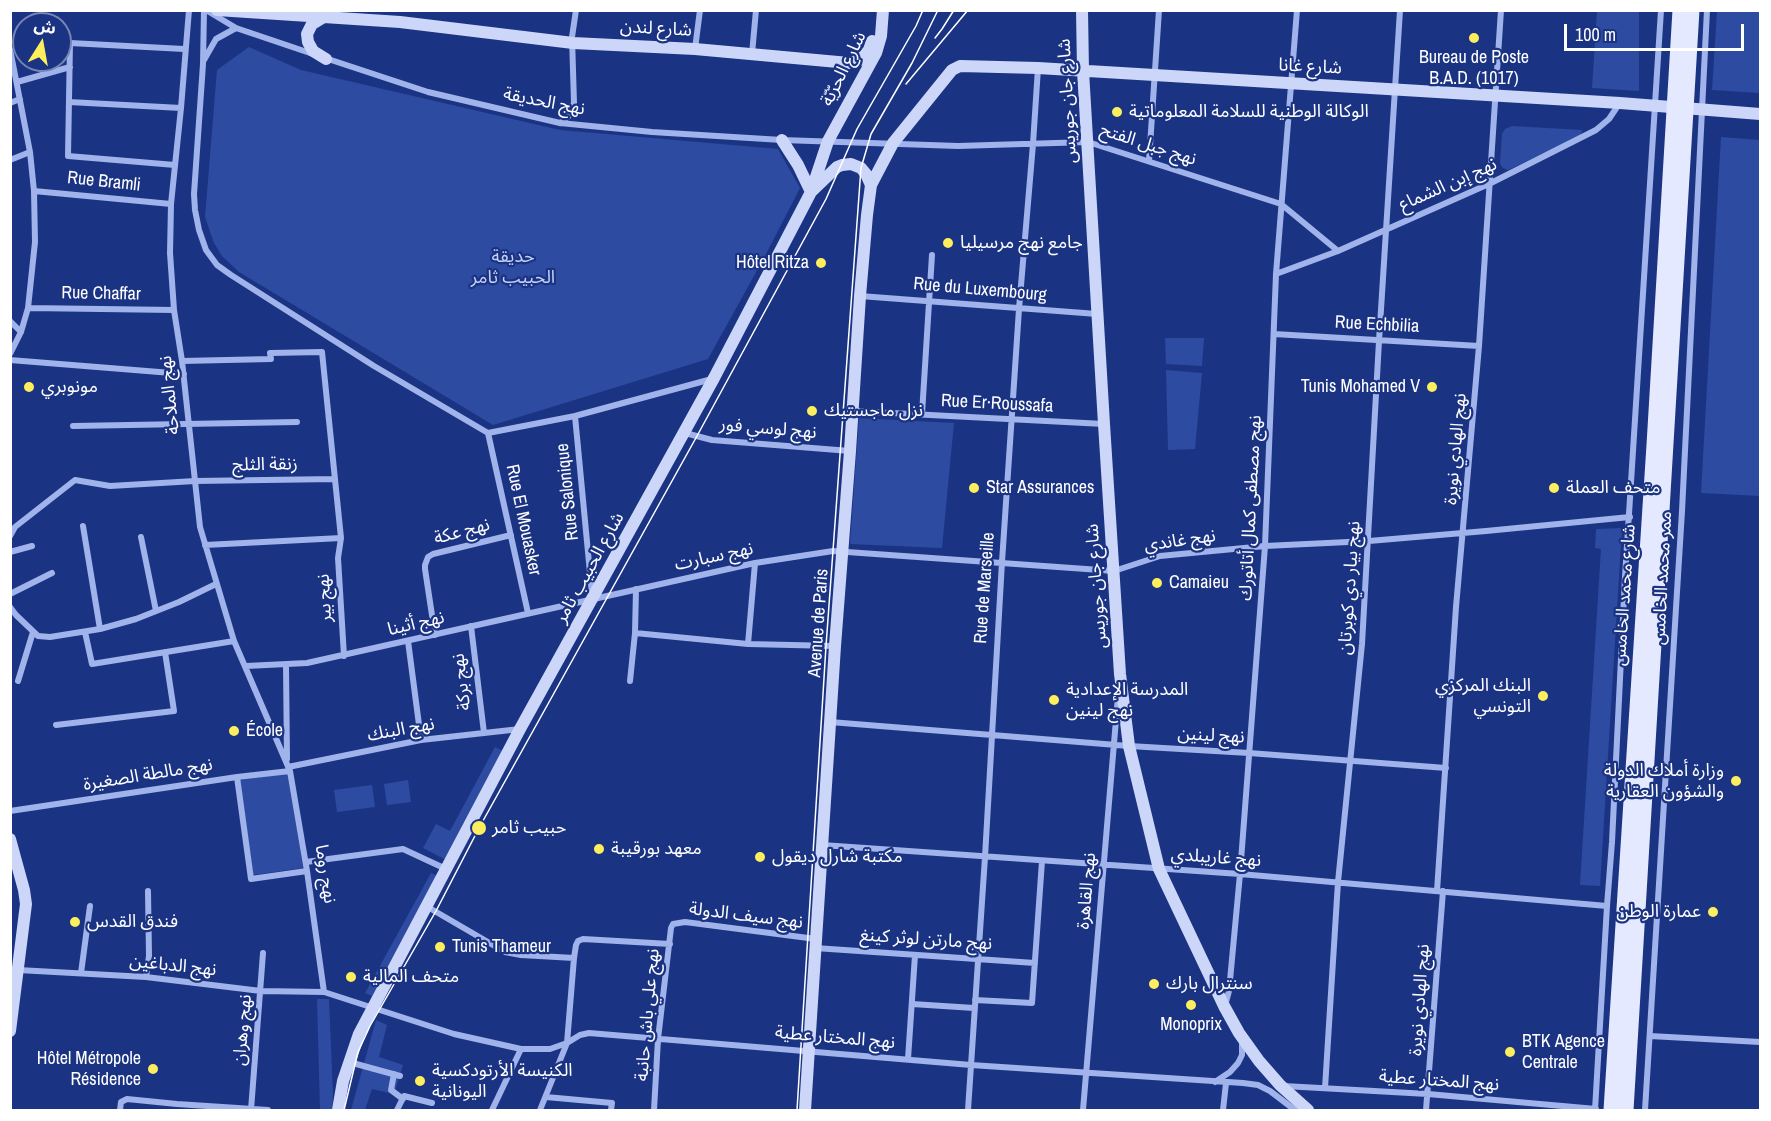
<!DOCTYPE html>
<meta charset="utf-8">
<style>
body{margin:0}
#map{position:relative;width:1771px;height:1121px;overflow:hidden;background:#1b3383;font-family:"Archivo Narrow","Noto Sans Arabic",sans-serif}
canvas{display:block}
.frame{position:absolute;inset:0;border:12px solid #fff;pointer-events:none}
.north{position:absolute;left:12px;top:12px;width:60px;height:60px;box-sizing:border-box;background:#1b3383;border:2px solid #7685b5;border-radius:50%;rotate:11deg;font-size:16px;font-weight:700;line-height:24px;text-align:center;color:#fff}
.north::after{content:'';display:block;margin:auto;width:21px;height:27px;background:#fcee5d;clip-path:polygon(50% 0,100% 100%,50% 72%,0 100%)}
.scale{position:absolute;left:1564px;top:24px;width:180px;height:27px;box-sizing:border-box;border:3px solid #fff;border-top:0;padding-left:8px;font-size:18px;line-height:21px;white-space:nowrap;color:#fff;-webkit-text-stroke:4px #1b3383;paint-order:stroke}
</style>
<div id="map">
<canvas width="1771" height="1121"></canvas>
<div class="frame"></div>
<div class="north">ش</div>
<div class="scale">100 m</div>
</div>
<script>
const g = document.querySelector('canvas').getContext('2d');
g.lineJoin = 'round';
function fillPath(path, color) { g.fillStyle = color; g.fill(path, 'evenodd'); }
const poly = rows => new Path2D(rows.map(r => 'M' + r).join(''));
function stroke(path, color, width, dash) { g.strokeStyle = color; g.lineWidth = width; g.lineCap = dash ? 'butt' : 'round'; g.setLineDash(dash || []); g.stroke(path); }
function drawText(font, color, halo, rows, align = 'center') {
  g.font = font + ' "Archivo Narrow","Noto Sans Arabic",sans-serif'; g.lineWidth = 4.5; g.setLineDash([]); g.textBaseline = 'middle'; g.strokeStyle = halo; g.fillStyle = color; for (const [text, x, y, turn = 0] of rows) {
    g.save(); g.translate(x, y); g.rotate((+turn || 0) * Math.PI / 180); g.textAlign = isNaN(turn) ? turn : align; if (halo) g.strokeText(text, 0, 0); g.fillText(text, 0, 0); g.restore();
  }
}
fillPath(poly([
 [1597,11,1639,11,1639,91,1592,88],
 [1717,11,1760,11,1760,93,1712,90],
 [249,47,301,70,560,130,778,149,800,188,765,256,708,359,493,425,239,272,222,256,214,243,205,217,217,70],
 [1512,126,1582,130,1581,136,1508,170,1503,168,1500,164,1502,134,1505,129],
 [1721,137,1760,140,1760,496,1701,493],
 [1165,338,1204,338,1202,366,1166,364],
 [1166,370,1202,373,1195,449,1168,450],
 [859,418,954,423,942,548,850,544],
 [1622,528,1600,886,1580,885,1601,549,1595,548,1596,529],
 [495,747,505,752,448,861,423,848,436,824,450,831],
 [290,773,303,868,253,875,240,780],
 [408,780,411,802,387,805,384,784],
 [372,785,375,807,337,812,334,790],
 [431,873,438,876,372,996,365,993],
 [317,999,329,999,333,1095,332,1110,320,1110],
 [376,1020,387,1025,379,1057,403,1065,394,1094,372,1089,365,1110,351,1110]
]), '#2e4ba2');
stroke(poly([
 [189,10,181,108,171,204,170,253,174,310,182,361,200,527,234,641,290,771,307,871,324,992],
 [204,10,203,64,194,194,195,210,199,230,206,250,217,265,231,275,374,366,488,433,575,416,712,379],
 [206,10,236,28,313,54],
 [10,49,30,152,34,191,35,242,28,308,21,332,10,354],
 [695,49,700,10],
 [752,54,756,10],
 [325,58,428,92,560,123,652,132,782,140,958,146,1088,142,1281,204,1338,251],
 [204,60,216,39,236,28],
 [17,82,70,67],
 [69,102,181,108],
 [10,103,20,99],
 [560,123,569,116,574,103,572,37,576,10],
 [10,160,30,152],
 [1149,161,1159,10],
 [175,165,68,156,70,43,184,49],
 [34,191,171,204],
 [1276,274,1338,251,1491,183,1596,130,1609,119,1619,104],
 [860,296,1097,314],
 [28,308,174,310],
 [10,321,21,332],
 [1274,334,1479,346],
 [10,360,184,374],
 [182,361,271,359,270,353,322,352,341,538,338,558,344,656],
 [853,411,1104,424],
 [922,414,932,255],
 [575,416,592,594],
 [73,426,297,422],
 [488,433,528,613],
 [685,433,712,440,850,451],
 [83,526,100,629],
 [10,536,15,527,75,480,110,486,195,481,335,479],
 [141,537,156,611],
 [205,545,341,538],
 [10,552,32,546],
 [10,594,52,573],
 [10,607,16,615,38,636,50,637,100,629,136,619,179,602,216,584],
 [471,626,484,733],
 [85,632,92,664,234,641],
 [635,633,748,644,835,646],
 [435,635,425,569,425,565,428,557,433,554,511,535],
 [408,641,421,740],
 [748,644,755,563],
 [286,665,287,759],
 [246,666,307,663,755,563,833,551,1114,571,1160,556,1265,546,1369,541,1486,531,1630,517],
 [18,681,33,632],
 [630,681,635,633,636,589],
 [830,722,1129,746,1249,753,1446,768],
 [56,725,174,711,165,652],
 [288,767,421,740,520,729],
 [237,777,251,879,307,871],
 [10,811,237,777,290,771],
 [822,845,1240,874,1607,906],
 [306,862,403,849,446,869],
 [1437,891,1456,607,1479,346,1501,10],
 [426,906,505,952,521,955,574,958],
 [815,948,1035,963],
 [18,970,146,977,261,991,324,992,454,1034,521,1049,550,1049,567,1043,580,1035,589,1033,971,1065,1243,1083,1258,1085,1270,1091,1295,1110],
 [81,973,90,906],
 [146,977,149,956,148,891],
 [975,1000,1032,1003,1042,861],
 [912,1004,974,1008],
 [1225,1006,1229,991,1240,874,1265,546,1276,274,1297,10],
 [1650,1036,1760,1042],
 [908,1059,915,955],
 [349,1062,400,1076],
 [394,1074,391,1090,403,1099],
 [1215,1082,1230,1072,1238,1063,1242,1055,1242,1042],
 [1284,1086,1428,1094,1596,1109],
 [1325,1088,1338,882,1362,644,1379,341,1400,10],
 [546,1097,612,1103,611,1110],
 [120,1110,121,1102,127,1099,177,1104,268,1110],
 [251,1110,263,953],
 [397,1110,404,1096,432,1103],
 [492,1110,521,1049],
 [540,1110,567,1043,574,958,576,945,578,941,583,939,670,944],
 [654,1110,658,1039,671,928,673,924,685,922,816,939],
 [968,1110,985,857,1002,562,1019,309,1033,144,1038,68],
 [1083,1110,1118,696],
 [1223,1110,1226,1083],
 [1426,1110,1443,891],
 [1595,1110,1607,906,1612,842,1625,577,1661,10],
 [1645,1110,1682,511,1707,10]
]), '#a0b3eb', 6);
stroke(poly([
 [217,10,400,22,573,43,695,49,849,63,860,60,869,50,872,41],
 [1082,10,1083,71,1104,424,1120,674,1129,746,1159,869,1224,1006,1239,1033,1259,1061,1280,1085,1308,1110],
 [322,18,312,24,307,34,308,42,313,51,326,59],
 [782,140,798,165,811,192,837,167,842,165,851,164,861,168,866,174,871,185],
 [10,839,24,890,26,904,10,1031],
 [338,1110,343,1081,359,1034,520,729,714,378,811,192,828,141,876,53,881,36,883,10],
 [805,1110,835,646,850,451,860,296,867,215,871,185,893,143,952,70,960,66,1038,68,1620,103,1760,114]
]), '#ccd6f8', 12);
stroke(poly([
 [1611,1110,1654,445,1680,10],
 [1626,1110,1692,10]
]), '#e5e9ff', 15);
stroke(poly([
 [935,38,942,29,954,10],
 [906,84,968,10],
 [344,1110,358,1052,370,1026,436,911,479,828,697,436,826,199,857,129,916,26,923,10],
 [797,1110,826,646,861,168,871,134,912,63,938,10]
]), '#fff', 1.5);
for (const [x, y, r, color] of [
 [1474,38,6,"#fcee5d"],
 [1117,112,6,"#fcee5d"],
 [948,243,6,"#fcee5d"],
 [821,263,6,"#fcee5d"],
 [29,387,6,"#fcee5d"],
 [1432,387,6,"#fcee5d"],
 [812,411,6,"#fcee5d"],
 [974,488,6,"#fcee5d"],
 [1554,488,6,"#fcee5d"],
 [1157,583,6,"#fcee5d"],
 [1543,696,6,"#fcee5d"],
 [1054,700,6,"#fcee5d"],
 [234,731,6,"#fcee5d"],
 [1736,781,6,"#fcee5d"],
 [479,828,8,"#fcee5d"],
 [599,849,6,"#fcee5d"],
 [760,857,6,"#fcee5d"],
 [1713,912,6,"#fcee5d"],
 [75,922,6,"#fcee5d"],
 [440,947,6,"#fcee5d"],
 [351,977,6,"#fcee5d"],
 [1154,984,6,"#fcee5d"],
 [1191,1005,6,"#fcee5d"],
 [1510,1052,6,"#fcee5d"],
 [153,1069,6,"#fcee5d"],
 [420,1081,6,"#fcee5d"]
]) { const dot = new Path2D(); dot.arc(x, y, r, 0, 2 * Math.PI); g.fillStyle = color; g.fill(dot); stroke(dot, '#1b3383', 2); }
drawText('18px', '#fff', '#1b3383', [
 ["شارع لندن",656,29,3],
 ["شارع غانا",1310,67,3],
 ["شارع الحرّيّة",844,69,-64],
 ["شارع جان جوريس",1068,101,-93],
 ["نهج الحديقة",544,102,11],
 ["نهج جبل الفتح",1148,145,18],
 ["Rue Bramli",104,182,6],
 ["نهج إبن الشماع",1448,185,-24],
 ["Rue du Luxembourg",980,290,5],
 ["Rue Chaffar",101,294,1],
 ["Rue Echbilia",1377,325,3],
 ["نهج الملاحة",170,395,-96],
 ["Rue Er·Roussafa",997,404,3],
 ["نهج لوسي فور",768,429,5],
 ["نهج الهادي نويرة",1456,449,-85],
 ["زنقة الثلج",265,465,-1],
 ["Rue Salonique",568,492,-96],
 ["نهج مصطفى كمال أتاتورك",1251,508,-87],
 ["Rue El Mouasker",523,520,78],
 ["نهج عكة",462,532,-15],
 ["نهج غاندي",1180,541,-8],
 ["نهج سبارت",714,557,-12],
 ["شارع الحبيب ثامر",590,568,-61],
 ["ممر محمد الخامس",1663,578,-87],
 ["شارع جان جوريس",1097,586,-94],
 ["Rue de Marseille",985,588,-86],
 ["نهج بيار دي كوبرتان",1350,588,-86],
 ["شارع محمد الخامس",1625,595,-86],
 ["نهج بير",325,598,-93],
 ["Avenue de Paris",819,623,-86],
 ["نهج أثينا",416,624,-13],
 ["نهج بركة",462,682,-97],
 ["نهج البنك",401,730,-10],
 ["نهج لينين",1211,736,3],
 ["نهج مالطة الصغيرة",148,775,-9],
 ["نهج غاريبلدي",1216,858,4],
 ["نهج روما",325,874,81],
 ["نهج القاهرة",1087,891,-85],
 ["نهج سيف الدولة",746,916,7],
 ["نهج مارتن لوثر كينغ",926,940,4],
 ["نهج الدباغين",173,966,6],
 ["نهج الهادي نويرة",1420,1000,-86],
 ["نهج علي باش حانبة",648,1015,-85],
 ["نهج وهران",243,1030,-85],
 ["نهج المختار عطية",835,1038,5],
 ["نهج المختار عطية",1439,1081,4]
]);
drawText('18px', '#fff', '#1b3383', [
 ["Bureau de Poste",1474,58,"center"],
 ["B.A.D. (1017)",1474,79,"center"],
 ["الوكالة الوطنية للسلامة المعلوماتية",1129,112],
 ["جامع نهج مرسيليا",960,243],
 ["Hôtel Ritza",809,263,"right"],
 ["مونوبري",41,387],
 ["Tunis Mohamed V",1420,387,"right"],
 ["نزل ماجستيك",824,411],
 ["Star Assurances",986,488],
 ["متحف العملة",1566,488],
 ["Camaieu",1169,583],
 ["البنك المركزي",1531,686,"right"],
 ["التونسي",1531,707,"right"],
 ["المدرسة الإعدادية",1066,690],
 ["نهج لينين",1066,711],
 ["École",246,731],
 ["وزارة أملاك الدولة",1724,771,"right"],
 ["والشؤون العقارية",1724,792,"right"],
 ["حبيب ثامر",492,828],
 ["معهد بورقيبة",611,849],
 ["مكتبة شارل ديقول",772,857],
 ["عمارة الوطن",1701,912,"right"],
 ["فندق القدس",87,922],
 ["Tunis Thameur",452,947],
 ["متحف المالية",363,977],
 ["سنترال بارك",1166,984],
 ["Monoprix",1191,1025,"center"],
 ["BTK Agence",1522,1042],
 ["Centrale",1522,1063],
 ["Hôtel Métropole",141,1059,"right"],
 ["Résidence",141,1080,"right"],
 ["الكنيسة الأرتودكسية",432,1071],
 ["اليونانية",432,1092]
], 'left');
drawText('18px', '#c5d2f8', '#1b3383', [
 ["حديقة",513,257],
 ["الحبيب ثامر",513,278]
]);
</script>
